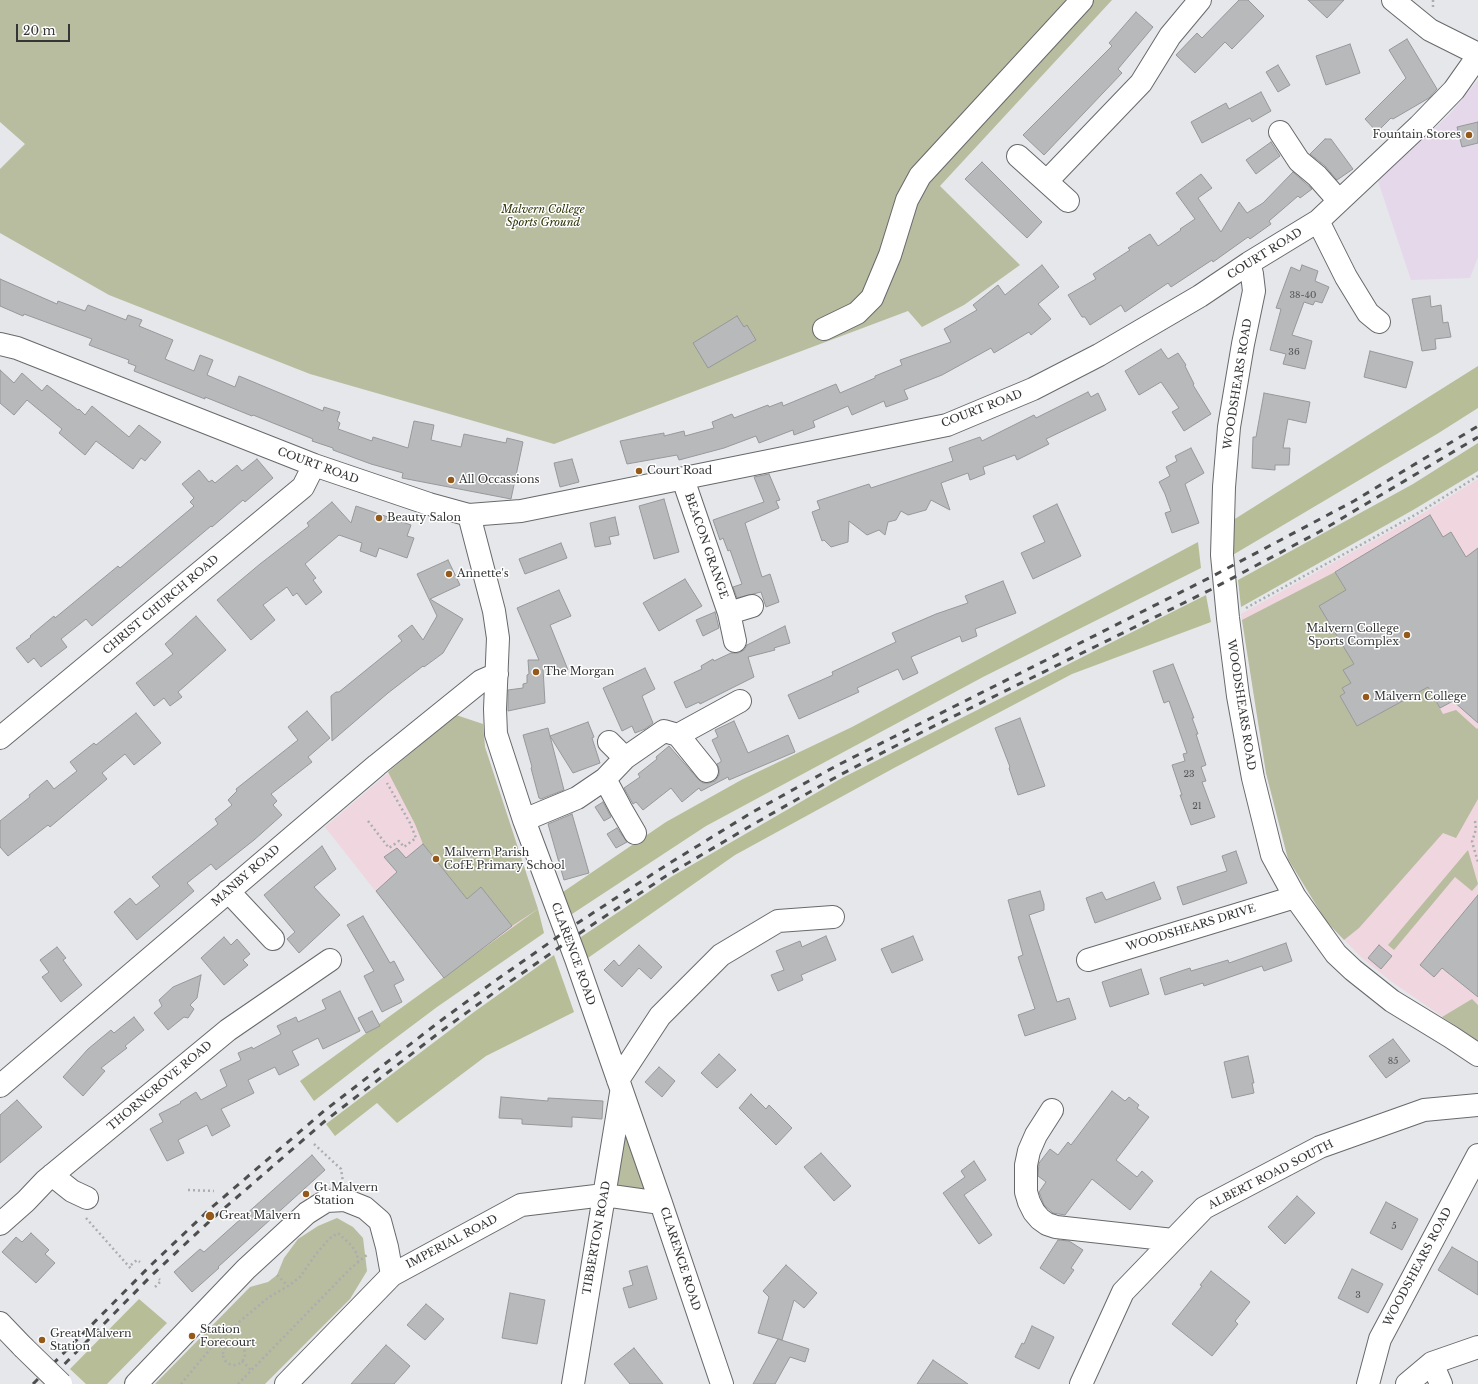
<!DOCTYPE html>
<style>
body{margin:0}
#map{position:relative;width:1478px;height:1384px;overflow:hidden;background:#e5e7ea;font-family:"Libre Baskerville",serif}
canvas{display:block}
.scale{position:absolute;left:16px;top:24px;width:54px;height:18px;box-sizing:border-box;border:2px solid #343535;border-top:0;padding-left:5px;font-size:12px;line-height:14px;white-space:nowrap;color:#343535;-webkit-text-stroke:3px #fff;paint-order:stroke}
</style>
<div id="map">
<canvas width="1478" height="1384"></canvas>
<div class="scale">20 m</div>
</div>
<script>
const g = document.querySelector('canvas').getContext('2d');
g.lineJoin = 'round';
function fillPath(path, color) { g.fillStyle = color; g.fill(path, 'evenodd'); }
const poly = rows => new Path2D(rows.map(r => 'M' + r).join(''));
function stroke(path, color, width, dash) { g.strokeStyle = color; g.lineWidth = width; g.lineCap = dash ? 'butt' : 'round'; g.setLineDash(dash || []); g.stroke(path); }
function drawText(font, color, halo, rows, align = 'center') {
  g.font = font + ' "Libre Baskerville",serif'; g.lineWidth = 3; g.setLineDash([]); g.textBaseline = 'middle'; g.strokeStyle = halo; g.fillStyle = color; for (const [text, x, y, turn = 0] of rows) {
    g.save(); g.translate(x, y); g.rotate((+turn || 0) * Math.PI / 180); g.textAlign = isNaN(turn) ? turn : align; if (halo) g.strokeText(text, 0, 0); g.fillText(text, 0, 0); g.restore();
  }
}
fillPath(poly([
 [1478,80,1478,257,1470,278,1411,280,1378,181,1449,115]
]), '#e5d8eb');
fillPath(poly([
 [1478,479,1478,1041,1392,982,1362,958,1326,921,1288,859,1266,773,1241,614,1427,511],
 [456,715,483,724,485,747,538,909,444,978,325,827]
]), '#efd6df');
fillPath(poly([
 [0,0,1112,0,940,186,1020,265,964,305,922,327,908,311,554,444,310,374,109,295,0,233,0,169,25,144,0,122],
 [1335,572,1346,590,1319,606,1354,664,1344,670,1351,683,1342,688,1345,693,1340,696,1357,726,1428,687,1443,714,1456,710,1477,729,1478,728,1478,799,1456,838,1443,833,1359,928,1344,940,1326,921,1288,859,1266,773,1242,620],
 [456,715,483,724,485,747,538,909,512,926,481,887,467,899,423,844,415,824,388,772],
 [1468,850,1478,884,1472,891,1455,877,1394,950,1388,945],
 [1472,999,1478,1005,1478,1041,1442,1017],
 [626,1132,650,1194,614,1188],
 [337,1218,353,1227,363,1238,367,1271,350,1299,265,1384,155,1384,250,1287,268,1282,277,1275,284,1258,298,1239,318,1226]
]), '#b7bd9e');
fillPath(poly([
 [1478,366,1478,408,1437,434,1231,556,1230,522],
 [1478,443,1478,471,1413,510,1241,607,1238,580,1413,484],
 [1198,542,1201,568,983,677,706,826,569,916,560,894,666,822,743,779,852,727],
 [1206,595,1211,622,1072,674,894,768,735,855,585,960,578,939,671,877,842,778],
 [538,909,544,933,437,1007,381,1049,314,1101,300,1081],
 [554,955,574,1012,486,1056,397,1123,377,1103,335,1136,326,1124,474,1012],
 [139,1299,167,1323,107,1384,86,1384,70,1369]
]), '#b6bd97');
const building = poly([
 [1239,0,1248,0,1264,16,1232,49,1225,42,1195,73,1176,55,1197,33,1202,38,1239,0],
 [1308,0,1344,0,1327,18,1308,0],
 [1136,12,1153,27,1118,69,1122,73,1044,155,1023,135,1112,46,1109,43,1136,12],
 [1407,39,1437,89,1429,98,1393,119,1391,118,1377,132,1365,119,1406,78,1389,50,1407,39],
 [1350,44,1360,73,1326,85,1316,56,1350,44],
 [1278,65,1290,85,1278,92,1266,72,1278,65],
 [1261,92,1271,111,1252,122,1250,118,1202,143,1191,122,1226,103,1229,109,1261,92],
 [1478,122,1478,143,1462,147,1457,127,1478,122],
 [1325,139,1331,139,1353,169,1337,180,1325,166,1310,154,1325,139],
 [1271,142,1280,156,1256,174,1246,160,1271,142],
 [982,162,1042,222,1027,238,965,179,982,162],
 [1293,172,1312,189,1300,198,1298,196,1269,221,1271,224,1250,239,1248,237,1213,262,1212,260,1171,287,1168,283,1125,312,1121,305,1090,325,1085,317,1082,317,1068,295,1096,279,1093,274,1130,250,1128,248,1150,234,1158,246,1181,230,1180,229,1195,219,1176,193,1201,174,1212,188,1198,198,1221,232,1239,202,1247,213,1263,203,1293,172],
 [1042,265,1059,287,1038,304,1051,319,1031,335,1029,332,994,353,991,348,942,375,904,390,908,399,886,407,884,401,852,415,848,406,813,421,815,427,794,435,793,430,759,443,756,436,724,448,679,460,677,455,627,464,620,441,664,433,664,436,684,431,685,436,714,428,712,422,732,414,734,418,768,405,769,407,782,402,783,406,836,384,840,393,875,378,875,376,902,365,900,360,951,342,944,329,977,310,973,305,998,285,1005,295,1042,265],
 [1302,265,1318,271,1315,281,1329,287,1322,303,1315,301,1313,305,1304,302,1292,335,1312,341,1305,369,1283,364,1286,354,1270,350,1281,309,1276,308,1291,267,1300,271,1302,265],
 [0,279,57,304,58,301,85,311,88,305,126,320,128,315,142,320,139,326,173,340,165,359,194,371,200,355,213,360,207,375,235,387,239,376,323,411,324,407,340,412,337,421,340,423,338,429,372,441,373,437,408,448,414,421,434,425,431,440,461,447,464,434,506,443,507,438,523,442,511,499,402,478,403,473,371,464,333,450,333,448,312,441,313,439,253,415,252,416,205,397,205,399,134,371,136,366,128,363,129,360,89,345,92,339,24,314,23,316,0,306,0,279],
 [1430,296,1431,307,1441,305,1443,323,1448,322,1451,337,1435,339,1436,349,1422,351,1412,299,1430,296],
 [737,316,744,327,747,325,756,340,708,368,693,343,737,316],
 [1161,349,1168,359,1178,353,1186,365,1185,366,1194,384,1193,385,1211,414,1184,431,1172,412,1179,408,1161,382,1139,395,1125,371,1161,349],
 [1370,351,1413,362,1406,388,1364,377,1370,351],
 [0,370,14,383,22,373,42,391,47,385,78,410,79,409,85,415,92,406,129,437,139,425,161,442,145,461,141,458,133,469,96,441,85,455,59,433,62,429,27,400,14,415,0,403,0,370],
 [1088,392,1091,397,1098,393,1106,410,1046,439,1049,444,1017,460,1015,455,983,467,985,474,970,480,968,473,941,483,950,510,931,500,926,510,908,515,901,511,896,520,888,522,885,535,879,530,867,535,849,521,848,542,831,547,824,540,822,541,812,512,820,509,817,501,869,484,871,488,953,461,949,448,980,437,982,441,1034,415,1036,418,1088,392],
 [1264,393,1310,402,1306,423,1288,419,1283,448,1290,448,1289,465,1275,465,1275,470,1252,468,1253,437,1256,437,1264,393],
 [1191,448,1204,473,1185,484,1199,523,1172,533,1165,513,1171,511,1165,494,1159,482,1170,476,1166,467,1177,461,1175,456,1191,448],
 [257,459,273,478,245,502,243,500,212,527,211,526,92,626,86,619,61,639,67,647,41,667,34,658,28,663,16,648,31,637,30,636,54,616,55,618,118,566,120,568,194,506,190,502,194,498,182,484,199,470,209,482,212,480,215,483,237,465,242,471,257,459],
 [572,459,579,482,560,487,554,463,572,459],
 [769,474,780,500,776,501,779,508,745,523,762,577,770,574,779,602,766,607,761,592,737,598,733,587,742,584,730,550,728,551,723,538,720,540,713,520,764,502,754,477,769,474],
 [664,499,679,552,654,559,639,506,664,499],
 [332,502,351,523,356,506,411,525,407,536,414,538,407,558,379,548,376,557,360,551,362,543,339,535,305,564,316,578,313,580,322,592,306,605,297,593,293,596,287,587,263,605,275,620,251,640,217,600,260,564,309,526,307,523,332,502],
 [1057,504,1081,556,1033,579,1021,553,1045,542,1033,516,1057,504],
 [1430,515,1443,537,1451,532,1466,557,1478,548,1478,723,1453,701,1440,708,1428,687,1357,726,1340,696,1345,693,1342,688,1351,683,1343,670,1354,664,1319,606,1346,590,1335,572,1430,515],
 [615,517,619,535,609,537,611,544,595,547,590,523,615,517],
 [561,543,567,558,525,574,519,559,561,543],
 [448,560,460,585,430,599,463,619,443,653,424,667,423,666,388,693,332,741,331,696,336,692,339,692,402,641,398,636,412,625,423,640,437,616,417,574,448,560],
 [685,579,702,606,659,631,643,603,685,579],
 [1003,581,1016,613,975,629,977,636,962,642,960,636,911,657,918,673,903,680,898,669,857,688,859,692,799,719,788,695,833,675,832,672,896,642,892,633,936,614,968,603,965,596,1003,581],
 [559,590,571,616,550,625,568,670,543,669,545,703,508,711,508,690,523,688,523,684,527,683,527,675,529,674,528,660,539,660,517,608,559,590],
 [715,612,719,628,703,636,696,620,715,612],
 [196,616,226,650,178,692,182,697,170,706,164,698,154,706,136,683,173,654,165,644,196,616],
 [785,626,790,643,774,648,775,650,748,657,754,677,700,704,699,702,686,708,674,682,702,669,701,666,713,659,714,661,731,653,738,653,744,650,747,645,785,626],
 [1173,664,1194,718,1192,718,1198,734,1196,734,1206,765,1201,767,1206,781,1202,782,1215,817,1191,825,1180,795,1182,795,1172,765,1185,761,1183,754,1187,753,1169,701,1164,703,1153,671,1173,664],
 [645,668,655,689,642,696,653,723,645,729,635,733,632,726,622,731,603,688,645,668],
 [307,711,330,738,308,757,312,762,271,794,277,801,273,805,282,815,254,840,216,870,211,864,187,883,194,891,137,940,114,912,130,898,136,905,160,886,152,877,218,824,215,819,232,805,228,800,237,791,236,789,298,740,288,727,307,711],
 [136,713,161,743,134,765,125,754,102,773,107,779,50,827,48,825,8,856,0,847,0,821,30,797,29,795,47,780,54,789,77,771,70,762,94,743,96,745,136,713],
 [1020,718,1045,786,1018,795,1009,768,1010,767,995,728,1020,718],
 [734,721,748,753,788,735,795,752,729,780,728,777,701,791,699,788,682,802,671,788,643,810,636,802,633,804,624,788,640,777,638,774,657,759,656,757,669,746,698,779,703,783,709,783,715,781,719,775,719,769,717,764,721,762,721,760,712,740,718,737,715,730,734,721],
 [588,722,594,737,592,738,600,763,573,773,550,736,564,790,541,799,539,798,531,768,532,767,523,735,548,728,550,736,588,722],
 [603,802,611,817,604,821,595,807,603,802],
 [572,814,589,873,564,880,548,824,572,814],
 [617,828,627,842,616,848,607,834,617,828],
 [423,844,467,899,481,887,512,926,444,978,376,891,397,872,384,857,397,848,406,858,423,844],
 [322,846,336,869,314,887,340,915,299,953,287,939,295,932,264,895,322,846],
 [1236,851,1247,883,1183,905,1177,887,1227,871,1222,856,1236,851],
 [1154,882,1161,899,1095,923,1086,898,1102,892,1106,900,1154,882],
 [1040,891,1044,904,1044,910,1029,915,1057,1002,1069,998,1076,1019,1025,1036,1018,1015,1035,1009,1018,957,1023,955,1008,900,1040,891],
 [1478,895,1478,997,1442,968,1434,977,1420,965,1478,895],
 [363,916,390,963,394,961,404,980,394,985,402,1002,382,1012,364,976,374,971,347,925,363,916],
 [826,936,836,960,801,975,803,980,778,991,771,975,784,970,776,951,800,941,802,947,826,936],
 [913,936,923,960,892,973,881,949,913,936],
 [224,937,231,945,237,939,250,954,243,960,248,965,224,985,201,958,224,937],
 [1286,943,1292,961,1264,971,1262,966,1204,986,1203,983,1165,995,1160,978,1190,968,1191,971,1228,960,1229,963,1286,943],
 [639,945,662,967,651,979,639,968,622,987,604,970,614,960,619,966,639,945],
 [1379,945,1392,956,1381,969,1368,958,1379,945],
 [57,947,66,958,63,960,82,985,61,1002,42,977,49,972,40,960,57,947],
 [1141,969,1149,994,1110,1007,1102,982,1141,969],
 [201,975,197,998,190,1005,194,1009,188,1018,184,1017,168,1030,154,1013,162,1006,159,1000,173,987,201,975],
 [340,991,360,1031,323,1049,318,1038,292,1051,299,1065,279,1075,275,1067,248,1080,254,1093,221,1109,230,1126,212,1136,207,1125,178,1140,184,1153,167,1161,150,1129,163,1122,159,1114,181,1103,180,1102,196,1092,201,1100,227,1086,220,1070,241,1060,238,1053,252,1047,253,1049,281,1034,277,1026,296,1017,298,1022,326,1009,322,1000,340,991],
 [372,1011,380,1026,366,1033,358,1018,372,1011],
 [134,1017,144,1030,125,1046,127,1048,101,1068,105,1071,83,1096,63,1077,88,1049,111,1030,114,1033,134,1017],
 [1393,1039,1410,1061,1386,1078,1369,1056,1393,1039],
 [719,1054,736,1070,717,1088,701,1073,719,1054],
 [1248,1056,1254,1083,1252,1083,1254,1093,1232,1098,1224,1062,1248,1056],
 [659,1067,675,1081,662,1097,645,1082,659,1067],
 [1112,1091,1125,1101,1129,1097,1139,1105,1137,1108,1149,1117,1116,1160,1137,1177,1142,1171,1153,1181,1130,1210,1092,1179,1065,1215,1053,1213,1044,1205,1039,1192,1046,1182,1038,1176,1039,1163,1050,1149,1058,1155,1068,1142,1071,1145,1112,1091],
 [751,1094,766,1109,769,1105,792,1128,776,1145,739,1108,751,1094],
 [501,1097,548,1101,548,1098,603,1101,602,1119,572,1117,572,1127,522,1124,522,1119,499,1118,501,1097],
 [17,1100,42,1127,0,1163,0,1115,17,1100],
 [821,1153,851,1186,834,1201,804,1167,821,1153],
 [312,1155,325,1170,218,1267,219,1268,192,1292,174,1272,200,1249,204,1252,312,1155],
 [974,1161,986,1180,964,1195,992,1235,979,1244,943,1193,965,1177,961,1171,974,1161],
 [1297,1196,1315,1213,1285,1244,1268,1227,1297,1196],
 [1386,1202,1418,1219,1402,1250,1370,1233,1386,1202],
 [31,1233,49,1250,45,1254,55,1263,36,1283,2,1252,16,1237,22,1242,31,1233],
 [1058,1240,1069,1241,1083,1250,1071,1268,1074,1270,1064,1284,1040,1268,1058,1240],
 [1452,1247,1478,1262,1478,1295,1438,1270,1452,1247],
 [786,1265,817,1293,804,1308,794,1300,782,1340,758,1333,769,1297,763,1291,786,1265],
 [647,1266,657,1299,629,1308,623,1288,633,1285,629,1271,647,1266],
 [1352,1269,1383,1284,1368,1313,1338,1298,1352,1269],
 [1211,1271,1250,1302,1235,1321,1238,1324,1212,1356,1172,1324,1202,1286,1200,1285,1211,1271],
 [510,1293,545,1300,537,1344,502,1338,510,1293],
 [426,1304,444,1319,425,1340,407,1325,426,1304],
 [1032,1326,1054,1337,1039,1369,1015,1357,1022,1343,1024,1344,1032,1326],
 [778,1339,809,1349,805,1362,790,1357,775,1384,753,1384,778,1339],
 [386,1345,410,1366,394,1384,351,1384,386,1345],
 [634,1348,663,1384,630,1384,614,1364,634,1348],
 [933,1360,968,1384,917,1384,933,1360]
]);
fillPath(building, '#b7b9bb');
stroke(building, '#96989a', 1);
const minor = poly([
 [1393,0,1430,30,1478,54],
 [1280,132,1299,161,1317,176,1339,201],
 [1018,156,1068,201],
 [1047,181,1141,83,1170,36,1200,0],
 [1318,221,1346,277,1368,313,1379,322],
 [1249,263,1252,274,1254,291,1243,344,1229,427,1224,487,1222,555,1228,618,1238,696,1253,778,1272,855,1295,897,1336,954,1353,970,1392,1001,1451,1037,1478,1055],
 [824,329,857,313,872,298,890,255,907,200,920,176,1082,0],
 [0,344,17,348,314,465,429,504,469,515,521,511,947,425,1033,389,1099,355,1200,296,1249,263,1318,221,1419,126,1454,90,1478,56],
 [683,479,729,613,735,641],
 [469,515,494,611,498,638,495,709,496,734,524,820,576,959,661,1203,722,1384],
 [729,613,752,606],
 [678,735,707,771],
 [0,738,303,487,314,465],
 [609,742,625,758],
 [605,779,621,809,635,833],
 [524,820,577,798,605,779,625,758,664,731,678,735,740,701],
 [228,891,273,939],
 [1088,960,1295,897],
 [618,1080,660,1016,721,955,778,921,833,917],
 [0,1086,377,765,481,681,497,674],
 [1052,1110,1036,1135,1029,1151,1026,1165,1026,1192,1029,1202,1034,1212,1040,1219,1047,1224,1056,1227,1173,1240],
 [52,1175,72,1191,87,1198],
 [0,1224,26,1201,45,1181,228,1030,330,960],
 [0,1323,23,1347],
 [1432,1363,1441,1384],
 [136,1384,246,1269,307,1213,326,1201,345,1200,365,1208,380,1221,387,1247,392,1275],
 [286,1384,392,1275,521,1205,604,1195,661,1203],
 [573,1384,621,1093],
 [1081,1384,1123,1292,1204,1208,1320,1147,1424,1110,1478,1105],
 [1368,1384,1380,1339,1478,1155],
 [1407,1384,1432,1363,1478,1347]
]);
stroke(minor, '#67696b', 24);
stroke(poly([
 [1433,0,1433,7],
 [1246,608,1415,515,1478,476],
 [368,821,389,848,399,841,404,847,416,838,410,823,387,783],
 [1475,821,1476,829,1472,842,1478,862],
 [314,1144,341,1169,343,1182],
 [188,1190,214,1191],
 [86,1218,132,1270],
 [131,1265,137,1260,140,1262],
 [277,1275,288,1286],
 [155,1287,161,1281,159,1279],
 [221,1339,227,1345],
 '223 1354a11 11 0 1 1 22 0a11 11 0 1 1-22 0Z',
 [242,1361,251,1370],
 [181,1384,211,1348,239,1322,269,1297,288,1286,300,1277,316,1254,329,1239,338,1233,351,1245,357,1254,358,1262],
 [238,1384,350,1269,368,1254]
]), '#abadaf', 2.5, [2, 3]);
stroke(minor, '#fff', 22);
stroke(poly([
 [33,1384,150,1266,211,1208,324,1111,439,1022,492,983,576,924,665,866,751,813,836,766,1209,578,1354,501,1478,426],
 [45,1384,151,1276,213,1218,325,1121,440,1032,495,992,580,933,666,876,752,825,838,776,928,729,1210,590,1319,532,1478,437]
]), '#4d4f4f', 3, [7, 7]);
const minorBridge = poly([
 [23,1347,61,1384]
]);
stroke(minorBridge, '#67696b', 24, []);
stroke(minorBridge, '#fff', 22);
for (const [x, y, r, color] of [
 [1469,135,4,"#955a1a"],
 [639,471,4,"#955a1a"],
 [451,480,4,"#955a1a"],
 [379,518,4,"#955a1a"],
 [449,574,4,"#955a1a"],
 [1407,635,4,"#955a1a"],
 [536,672,4,"#955a1a"],
 [1366,697,4,"#955a1a"],
 [436,859,4,"#955a1a"],
 [306,1194,4,"#955a1a"],
 [210,1216,5,"#955a1a"],
 [192,1336,4,"#955a1a"],
 [42,1340,4,"#955a1a"]
]) { const dot = new Path2D(); dot.arc(x, y, r, 0, 2 * Math.PI); g.fillStyle = color; g.fill(dot); stroke(dot, '#fff', 1.5); }
drawText('9px', '#555656', null, [
 ["38-40",1303,295],
 ["36",1294,352],
 ["23",1189,774],
 ["21",1197,806],
 ["85",1393,1061],
 ["5",1394,1226],
 ["3",1358,1295]
]);
drawText('11px', '#343535', '#fff', [
 ["Fountain Stores",1461,135,"right"],
 ["Court Road",647,471],
 ["All Occassions",459,480],
 ["Beauty Salon",387,518],
 ["Annette's",457,574],
 ["Malvern College",1399,629,"right"],
 ["Sports Complex",1399,642,"right"],
 ["The Morgan",544,672],
 ["Malvern College",1374,697],
 ["Malvern Parish",444,853],
 ["CofE Primary School",444,866],
 ["Gt Malvern",314,1188],
 ["Station",314,1201],
 ["Great Malvern",219,1216],
 ["Station",200,1330],
 ["Forecourt",200,1343],
 ["Great Malvern",50,1334],
 ["Station",50,1347]
], 'left');
drawText('italic 11px', '#2f3406', '#fff', [
 ["Malvern College",543,210],
 ["Sports Ground",543,223]
]);
drawText('11px', '#343535', '#fff', [
 ["COURT ROAD",1265,254,-32],
 ["WOODSHEARS ROAD",1238,384,-81],
 ["COURT ROAD",982,409,-21],
 ["COURT ROAD",318,466,20],
 ["BEACON GRANGE",706,546,71],
 ["CHRIST CHURCH ROAD",161,605,-40],
 ["WOODSHEARS ROAD",1241,705,81],
 ["MANBY ROAD",246,876,-41],
 ["WOODSHEARS DRIVE",1191,928,-17],
 ["CLARENCE ROAD",573,954,70],
 ["THORNGROVE ROAD",160,1086,-40],
 ["ALBERT ROAD SOUTH",1271,1175,-27],
 ["TIBBERTON ROAD",597,1238,-80],
 ["IMPERIAL ROAD",452,1242,-28],
 ["CLARENCE ROAD",680,1259,72],
 ["WOODSHEARS ROAD",1418,1267,-62]
]);
</script>
